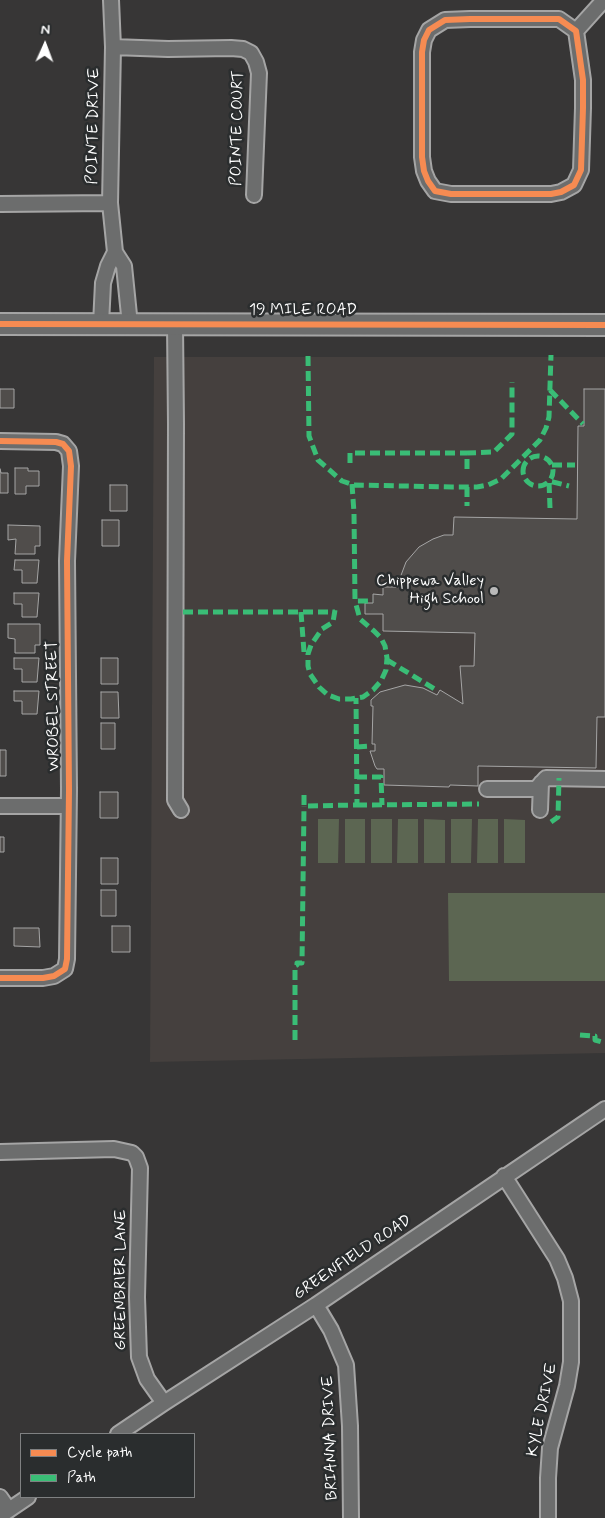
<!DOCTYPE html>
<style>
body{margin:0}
#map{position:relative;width:605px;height:1518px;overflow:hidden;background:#373636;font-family:Mynerve,sans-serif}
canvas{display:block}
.legend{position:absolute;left:20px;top:1433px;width:175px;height:65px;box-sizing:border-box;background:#2a2d2e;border:1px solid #7f8182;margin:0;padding:6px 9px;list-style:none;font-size:15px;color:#fff}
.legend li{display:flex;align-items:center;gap:10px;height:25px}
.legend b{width:25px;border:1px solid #7f8182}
.north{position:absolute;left:20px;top:20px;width:50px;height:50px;-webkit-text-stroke:4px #2a2d2e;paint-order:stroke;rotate:2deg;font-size:14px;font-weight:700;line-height:20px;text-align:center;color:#fff}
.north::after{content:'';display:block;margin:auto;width:18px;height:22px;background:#fff;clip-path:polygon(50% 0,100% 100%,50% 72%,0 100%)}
</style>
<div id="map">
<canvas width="605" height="1518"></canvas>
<ul class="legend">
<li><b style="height:6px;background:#f68b52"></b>Cycle path</li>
<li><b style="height:6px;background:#3abd76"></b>Path</li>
</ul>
<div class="north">N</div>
</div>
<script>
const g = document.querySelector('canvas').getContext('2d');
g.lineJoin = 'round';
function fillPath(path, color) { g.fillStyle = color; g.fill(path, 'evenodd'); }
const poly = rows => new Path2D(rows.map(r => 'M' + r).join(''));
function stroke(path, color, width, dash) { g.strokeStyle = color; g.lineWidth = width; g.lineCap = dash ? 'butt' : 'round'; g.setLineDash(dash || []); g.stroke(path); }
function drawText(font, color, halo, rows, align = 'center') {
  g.font = font + ' Mynerve,sans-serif'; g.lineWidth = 5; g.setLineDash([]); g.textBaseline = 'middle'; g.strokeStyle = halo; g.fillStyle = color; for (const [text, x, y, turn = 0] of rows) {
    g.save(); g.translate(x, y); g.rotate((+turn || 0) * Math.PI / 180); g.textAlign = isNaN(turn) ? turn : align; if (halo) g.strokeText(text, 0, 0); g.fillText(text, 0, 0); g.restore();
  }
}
fillPath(poly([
 [154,357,605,357,605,1053,150,1062]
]), '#45403e');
fillPath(poly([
 [318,819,339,819,338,863,318,863],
 [345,819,365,819,365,863,345,863],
 [371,819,392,819,392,863,371,863],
 [398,819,418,819,418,863,397,863],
 [424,819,445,820,445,863,424,863],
 [451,819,472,819,471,863,451,863],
 [478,819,498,819,498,863,477,863],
 [504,819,525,820,525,863,504,863],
 [448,893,605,893,605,981,449,981]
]), '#5c6652');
const building = poly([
 [0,389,14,389,14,408,0,408,0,389],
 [584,389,605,389,605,717,597,717,596,768,478,766,478,786,450,785,449,787,384,785,384,769,377,769,375,766,370,751,375,751,375,744,372,744,373,706,371,706,371,700,380,692,405,685,423,688,437,695,440,690,463,704,460,666,474,666,475,633,383,631,383,614,365,614,365,603,373,603,373,594,383,595,383,587,400,587,400,578,406,562,419,547,433,539,444,535,453,535,454,517,577,519,578,426,584,426,584,389],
 [15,468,28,468,28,471,39,471,39,486,26,486,26,494,15,494,15,468],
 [0,469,1,473,8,473,8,493,0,493,0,469],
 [110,485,127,485,127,511,110,511,110,485],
 [102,520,119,520,119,546,102,546,102,520],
 [8,525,40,526,40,546,35,546,35,554,15,554,16,539,8,540,8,525],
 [15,560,39,560,37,583,22,583,22,570,14,570,15,560],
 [14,593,39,593,37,617,22,617,22,604,14,604,14,593],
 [8,624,40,624,40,645,35,645,35,653,15,653,15,639,8,638,8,624],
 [14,658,39,658,37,682,22,682,22,669,14,669,14,658],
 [101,658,118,658,118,684,101,684,101,658],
 [14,691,39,691,37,714,22,714,22,701,14,701,14,691],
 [101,692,118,692,119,718,101,718,101,692],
 [101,723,115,723,115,749,101,749,101,723],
 [0,750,6,750,6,776,0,776,0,750],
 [100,792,118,792,118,818,100,818,100,792],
 [0,837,4,837,4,852,0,852,0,837],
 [101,858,118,858,118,884,101,884,101,858],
 [101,890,116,890,116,916,101,916,101,890],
 [112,926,130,926,130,952,112,952,112,926],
 [14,928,39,928,40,947,14,946,14,928]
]);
fillPath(building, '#504d4b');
stroke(building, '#a5a5a5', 1);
const street = poly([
 [111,0,113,47,110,203,115,252],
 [470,19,559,19,576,31,583,80,583,108,581,170,574,185,561,192,551,194,451,194,435,191,428,181,424,171,422,157,422,52,424,40,429,30,445,20,470,19],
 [576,31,604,0],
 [113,47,168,49,231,48,243,49,251,53,256,62,259,73,254,195],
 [0,204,110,203],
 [101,324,103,283,108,266,115,252,124,266,130,325],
 [175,325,176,424,175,800,181,810],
 [0,441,56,442,63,444,69,451,71,466,67,561,69,790,67,959,65,969,54,976,43,978,0,978],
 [487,789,536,789,546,778,605,779],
 [0,806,68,806],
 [540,810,541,783],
 [0,1152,114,1149,132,1153,136,1157,140,1168,137,1297,139,1357,147,1379,164,1403],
 [504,1176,557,1259,565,1278,571,1301,571,1362,567,1386,550,1448,548,1478,548,1518],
 [316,1305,331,1330,346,1365,350,1426,351,1518],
 [118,1434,164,1403,316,1305,605,1109],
 [0,1497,9,1510],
 [0,1516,28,1497]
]);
const secondary = poly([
 [0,324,605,325]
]);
stroke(street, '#a5a5a5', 18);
stroke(secondary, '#a5a5a5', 24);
stroke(street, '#6c6d6d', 14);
stroke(secondary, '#6c6d6d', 20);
stroke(poly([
 [308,356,309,436,318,460,342,481,354,485,452,487,477,487,488,485,501,479,540,440,546,428,549,417,551,355],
 [550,390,583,424],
 '523 471a15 15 0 1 1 30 0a15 15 0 1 1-30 0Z',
 [350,463,350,453,467,453],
 [552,465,575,465],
 [467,469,467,453,494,452,512,434,512,382],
 [352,484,354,513,355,601,373,601],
 [467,487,467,506],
 [550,508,549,481,569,486],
 [335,610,333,622,322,629,311,645,308,654,308,666,310,674,319,687,328,695,339,699,351,699,363,697,373,690,381,681,386,670,387,658,385,646,381,638,374,631,360,619,355,601],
 [183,612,335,612],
 [301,612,304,652],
 [387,660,438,691],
 [357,747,372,746],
 [357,777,381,777,382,805],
 [304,795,304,806,357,805,356,698],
 [357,805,479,804],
 [551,822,558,817,559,778],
 [580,1035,595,1036,595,1040,605,1043],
 [295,1040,295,966,297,965,297,963,302,963,304,806]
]), '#3abd76', 5, [10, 5]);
stroke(poly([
 [470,19,559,19,576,31,583,80,583,108,581,170,574,185,561,192,551,194,451,194,435,191,428,181,424,171,422,157,422,52,424,40,429,30,445,20,470,19],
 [0,324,605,325],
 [0,441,56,442,63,444,69,451,71,466,67,561,69,790,67,959,65,969,54,976,43,978,0,978]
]), '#f68b52', 6);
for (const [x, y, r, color] of [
 [494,591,5,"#b9b9b9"]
]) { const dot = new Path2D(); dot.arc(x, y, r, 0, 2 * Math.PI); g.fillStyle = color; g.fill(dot); stroke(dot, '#2a2d2e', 2); }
drawText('16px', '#fff', '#2a2d2e', [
 ["POINTE DRIVE",94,126,-89],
 ["POINTE COURT",238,128,-89],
 ["19 MILE ROAD",303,311],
 ["WROBEL STREET",54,706,-91],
 ["GREENFIELD ROAD",353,1258,-34],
 ["GREENBRIER LANE",122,1280,-90],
 ["KYLE DRIVE",543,1410,-78],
 ["BRIANNA DRIVE",331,1438,-92]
]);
drawText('16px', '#fff', '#2a2d2e', [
 ["Chippewa Valley",484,582],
 ["High School",484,600]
], 'right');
</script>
